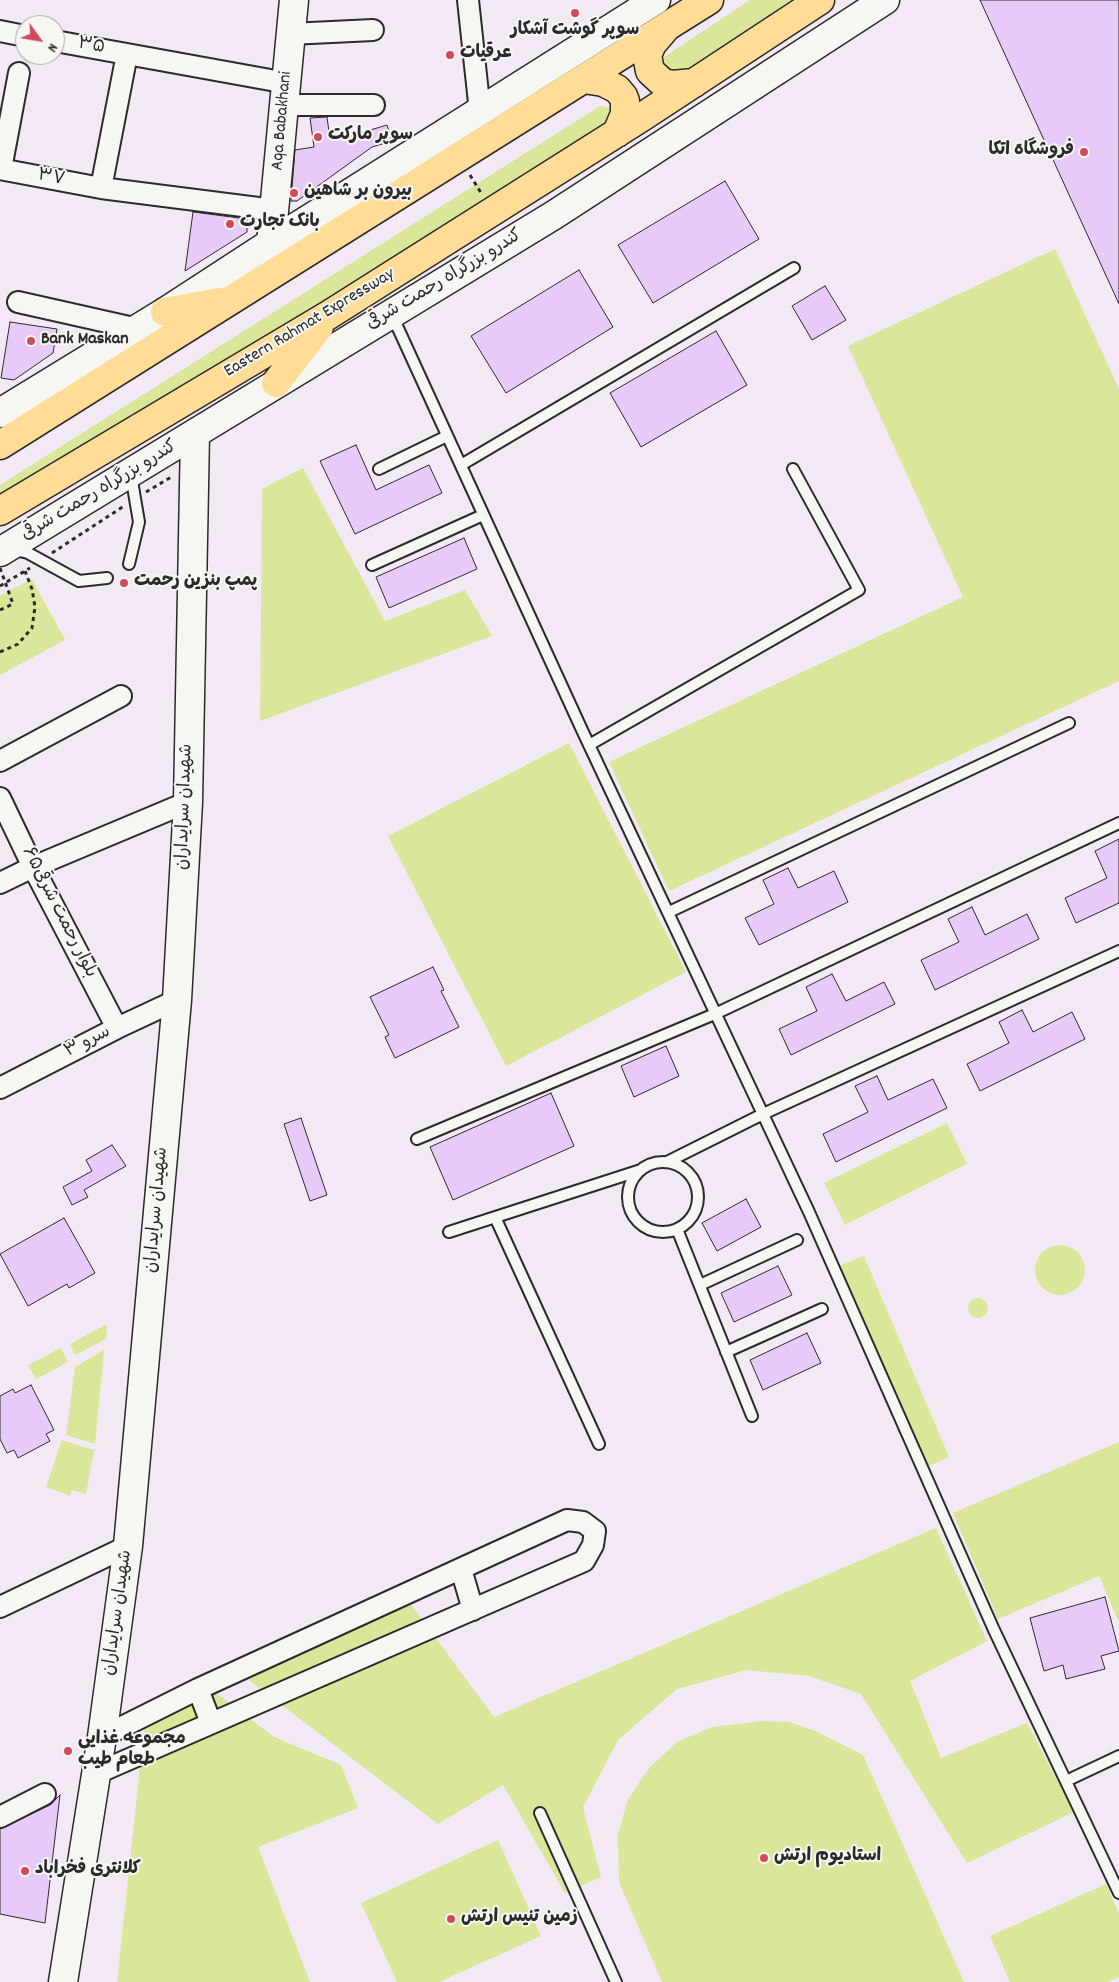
<!DOCTYPE html>
<meta charset="utf-8">
<style>
body{margin:0}
#map{position:relative;width:1119px;height:1982px;overflow:hidden;background:#f2e9f4;font-family:Dekko,sans-serif}
canvas{display:block}
.north{position:absolute;left:15px;top:15px;width:50px;height:50px;box-sizing:border-box;background:#f6f6f2;border:1px solid #a5a5a2;border-radius:50%;rotate:122deg;font-size:14px;font-weight:700;line-height:20px;text-align:center;color:#2b2b2b}
.north::after{content:'';display:block;margin:auto;width:18px;height:22px;background:#d1495b;clip-path:polygon(50% 0,100% 100%,50% 72%,0 100%)}
</style>
<div id="map">
<canvas width="1119" height="1982"></canvas>
<div class="north">N</div>
</div>
<script>
const g = document.querySelector('canvas').getContext('2d');
g.lineJoin = 'round';
function fillPath(path, color) { g.fillStyle = color; g.fill(path, 'evenodd'); }
const poly = rows => new Path2D(rows.map(r => 'M' + r).join(''));
function stroke(path, color, width, dash) { g.strokeStyle = color; g.lineWidth = width; g.lineCap = dash ? 'butt' : 'round'; g.setLineDash(dash || []); g.stroke(path); }
function drawText(font, color, halo, rows, align = 'center') {
  g.font = font + ' Dekko,"Playpen Sans Arabic",sans-serif'; g.lineWidth = 4; g.setLineDash([]); g.textBaseline = 'middle'; g.strokeStyle = halo; g.fillStyle = color; for (const [text, x, y, turn = 0] of rows) {
    g.save(); g.translate(x, y); g.rotate((+turn || 0) * Math.PI / 180); g.textAlign = isNaN(turn) ? turn : align; if (halo) g.strokeText(text, 0, 0); g.fillText(text, 0, 0); g.restore();
  }
}
fillPath(poly([
 [750,0,792,0,679,74,668,76,658,61],
 [600,106,610,108,612,117,602,127,335,297,0,501,0,485],
 [1055,249,1119,389,1119,681,669,891,609,762,963,597,848,346],
 [303,468,385,621,465,590,492,636,260,721,262,489],
 [32,579,65,640,0,675,0,596],
 [569,743,686,972,506,1066,388,836],
 [947,1123,967,1164,845,1225,824,1183],
 '1035 1270a25 25 0 1 1 50 0a25 25 0 1 1-50 0Z',
 [864,1256,949,1457,924,1468,838,1266],
 '968 1308a10 10 0 1 1 20 0a10 10 0 1 1-20 0Z',
 [107,1324,106,1339,75,1355,70,1344],
 [61,1348,68,1362,36,1379,28,1365],
 [104,1350,95,1444,66,1435,75,1367],
 [62,1440,94,1450,86,1494,72,1490,70,1496,46,1487],
 [1119,1442,1119,1623,1099,1576,998,1619,953,1513],
 [936,1528,987,1641,910,1681,941,1758,1027,1723,1074,1812,967,1863,861,1694,809,1676,747,1670,677,1689,618,1740,583,1807,601,1877,565,1893,503,1785,438,1824,249,1680,401,1591,494,1717],
 [211,1689,274,1737,341,1765,358,1808,258,1847,310,1982,117,1982,146,1712],
 [762,1721,789,1722,815,1731,863,1755,964,1982,662,1982,619,1882,618,1835,628,1799,650,1767,677,1742,712,1727],
 [498,1840,541,1936,439,1982,397,1982,361,1903],
 [1106,1884,1119,1913,1119,1977,1107,1982,1010,1982,990,1936]
]), '#dae699');
const building = poly([
 [980,0,1119,0,1119,304,980,0],
 [327,117,330,139,357,134,387,125,392,141,372,147,297,201,291,201,295,150,314,147,310,118,327,117],
 [725,181,759,239,653,303,618,245,725,181],
 [193,212,247,219,247,232,185,271,193,212],
 [579,270,613,327,506,393,471,336,579,270],
 [825,286,846,320,812,340,792,306,825,286],
 [10,322,57,329,53,353,14,380,1,378,10,322],
 [716,331,747,385,641,447,610,393,716,331],
 [356,445,376,490,429,465,442,493,355,534,320,461,356,445],
 [464,538,477,569,389,608,376,577,464,538],
 [1119,839,1119,903,1076,923,1065,898,1107,878,1095,851,1119,839],
 [788,868,798,888,834,871,848,902,759,945,745,918,774,904,763,880,788,868],
 [972,907,985,935,1027,914,1039,939,935,990,921,960,959,942,948,919,972,907],
 [433,967,444,990,441,991,459,1027,395,1058,385,1037,389,1035,370,997,433,967],
 [832,974,846,1001,884,982,895,1004,791,1055,779,1029,817,1011,806,987,832,974],
 [1022,1010,1033,1032,1072,1012,1085,1039,980,1091,967,1064,1009,1043,999,1022,1022,1010],
 [666,1046,679,1076,634,1097,621,1066,666,1046],
 [877,1076,888,1100,933,1079,947,1108,836,1162,823,1134,868,1112,855,1086,877,1076],
 [551,1093,574,1146,453,1200,430,1147,551,1093],
 [301,1118,327,1195,310,1201,284,1124,301,1118],
 [112,1145,126,1166,84,1190,88,1197,72,1205,63,1187,92,1171,86,1160,112,1145],
 [746,1199,761,1227,717,1251,702,1223,746,1199],
 [64,1218,95,1273,69,1288,67,1284,28,1306,0,1254,64,1218],
 [778,1266,792,1295,734,1322,721,1293,778,1266],
 [807,1333,821,1363,763,1390,750,1360,807,1333],
 [31,1385,54,1430,46,1434,50,1441,18,1458,14,1450,7,1453,0,1439,0,1396,13,1389,15,1393,31,1385],
 [1105,1597,1119,1651,1101,1656,1105,1669,1066,1679,1063,1665,1044,1671,1030,1618,1105,1597],
 [60,1795,45,1923,0,1914,0,1829,50,1805,60,1795]
]);
fillPath(building, '#e8caf8');
stroke(building, '#2b2b2b', 1);
const lane = poly([
 [392,315,582,730,809,1212,994,1630,1119,1893],
 [461,465,794,268],
 [379,469,447,436],
 [15,550,28,553,79,581,107,578],
 [129,564,139,522,131,475],
 [372,565,483,515],
 [589,745,859,590,793,469],
 [669,912,1069,723],
 [417,1139,717,1013,1119,823],
 [667,1162,763,1114,1119,951],
 '628 1197a35 35 0 1 1 70 0a35 35 0 1 1-70 0Z',
 [495,1217,599,1444],
 [677,1229,752,1416],
 [449,1232,641,1170],
 [700,1285,797,1240],
 [726,1352,822,1309],
 [1066,1781,1119,1756],
 [540,1813,616,1982]
]);
const street = poly([
 [468,0,480,112],
 [0,31,25,36],
 [290,34,373,30],
 [55,41,287,83],
 [285,105,374,105],
 [0,169,101,188,274,210],
 [1,169,19,73],
 [101,188,127,54],
 [18,302,138,329],
 [0,761,121,696],
 [0,798,33,867,117,1028],
 [0,883,33,867,188,802],
 [0,1088,117,1028,177,1000],
 [461,1569,473,1610],
 [0,1607,128,1546],
 [198,1689,211,1723],
 [95,1774,584,1561,593,1545,595,1531,583,1522,567,1520,198,1689,102,1737],
 [0,1817,45,1794]
]);
const secondary = poly([
 [271,243,294,0],
 [0,413,165,312,271,243,656,0],
 [0,552,554,215,885,0],
 [63,1982,102,1737,128,1546,177,1000,188,802,195,434]
]);
const highway = poly([
 [664,30,652,44,647,55,650,71,663,83,672,85,694,83],
 [584,79,603,82,617,89,623,96,625,101,625,114,617,133],
 [165,312,219,302],
 [276,383,319,327],
 [0,445,709,0],
 [0,511,327,316,642,117,820,0]
]);
stroke(lane, '#2b2b2b', 14);
stroke(street, '#2b2b2b', 24);
stroke(secondary, '#2b2b2b', 31);
stroke(highway, '#2b2b2b', 31);
stroke(poly([
 [470,175,481,193],
 [146,492,173,476],
 [52,553,124,506],
 [0,586,30,568],
 [0,610,13,604],
 [0,652,18,644,32,628,35,607,32,589,25,571]
]), '#2b2b2b', 3, [4, 4]);
stroke(lane, '#f6f6f2', 10);
stroke(street, '#f6f6f2', 20);
stroke(secondary, '#f6f6f2', 28);
stroke(highway, '#ffdd96', 28);
stroke(poly([
 [0,568,13,604]
]), '#2b2b2b', 3, [4, 4]);
for (const [x, y, r, color] of [
 [575,13,5,"#d1495b"],
 [450,55,5,"#d1495b"],
 [318,137,5,"#d1495b"],
 [1084,152,5,"#d1495b"],
 [294,193,5,"#d1495b"],
 [230,224,5,"#d1495b"],
 [31,341,5,"#d1495b"],
 [124,583,5,"#d1495b"],
 [68,1751,5,"#d1495b"],
 [764,1858,5,"#d1495b"],
 [25,1871,5,"#d1495b"],
 [451,1919,5,"#d1495b"]
]) { const dot = new Path2D(); dot.arc(x, y, r, 0, 2 * Math.PI); g.fillStyle = color; g.fill(dot); stroke(dot, '#f6f6f2', 2); }
drawText('bold 18px', '#2b2b2b', '#f6f6f2', [
 ["سوپر گوشت آشکار",575,32,"center"],
 ["عرقیات",460,55],
 ["سوپر مارکت",328,137],
 ["فروشگاه اتکا",1074,152,"right"],
 ["بیرون بر شاهین",304,193],
 ["بانک تجارت",240,224],
 ["Bank Maskan",41,341],
 ["پمپ بنزین رحمت",134,583],
 ["مجموعه غذایی",78,1741],
 ["طعام طیب",78,1762],
 ["استادیوم ارتش",774,1858],
 ["کلانتری فخراباد",35,1871],
 ["زمین تنیس ارتش",461,1919]
], 'left');
drawText('18px', '#2b2b2b', '#f6f6f2', [
 ["۳۵",91,47,10],
 ["Aqa Babakhani",283,121,-85],
 ["۳۷",51,179,11],
 ["کندرو بزرگراه رحمت شرقی",445,281,-31],
 ["Eastern Rahmat Expressway",310,324,-31],
 ["کندرو بزرگراه رحمت شرقی",100,492,-31],
 ["شهیدان سرایداران",186,807,-88],
 ["بلوار رحمت شرقی۶۵",58,913,63],
 ["سرو ۳",88,1043,-27],
 ["شهیدان سرایداران",158,1210,-85],
 ["شهیدان سرایداران",119,1613,-82]
]);
</script>
